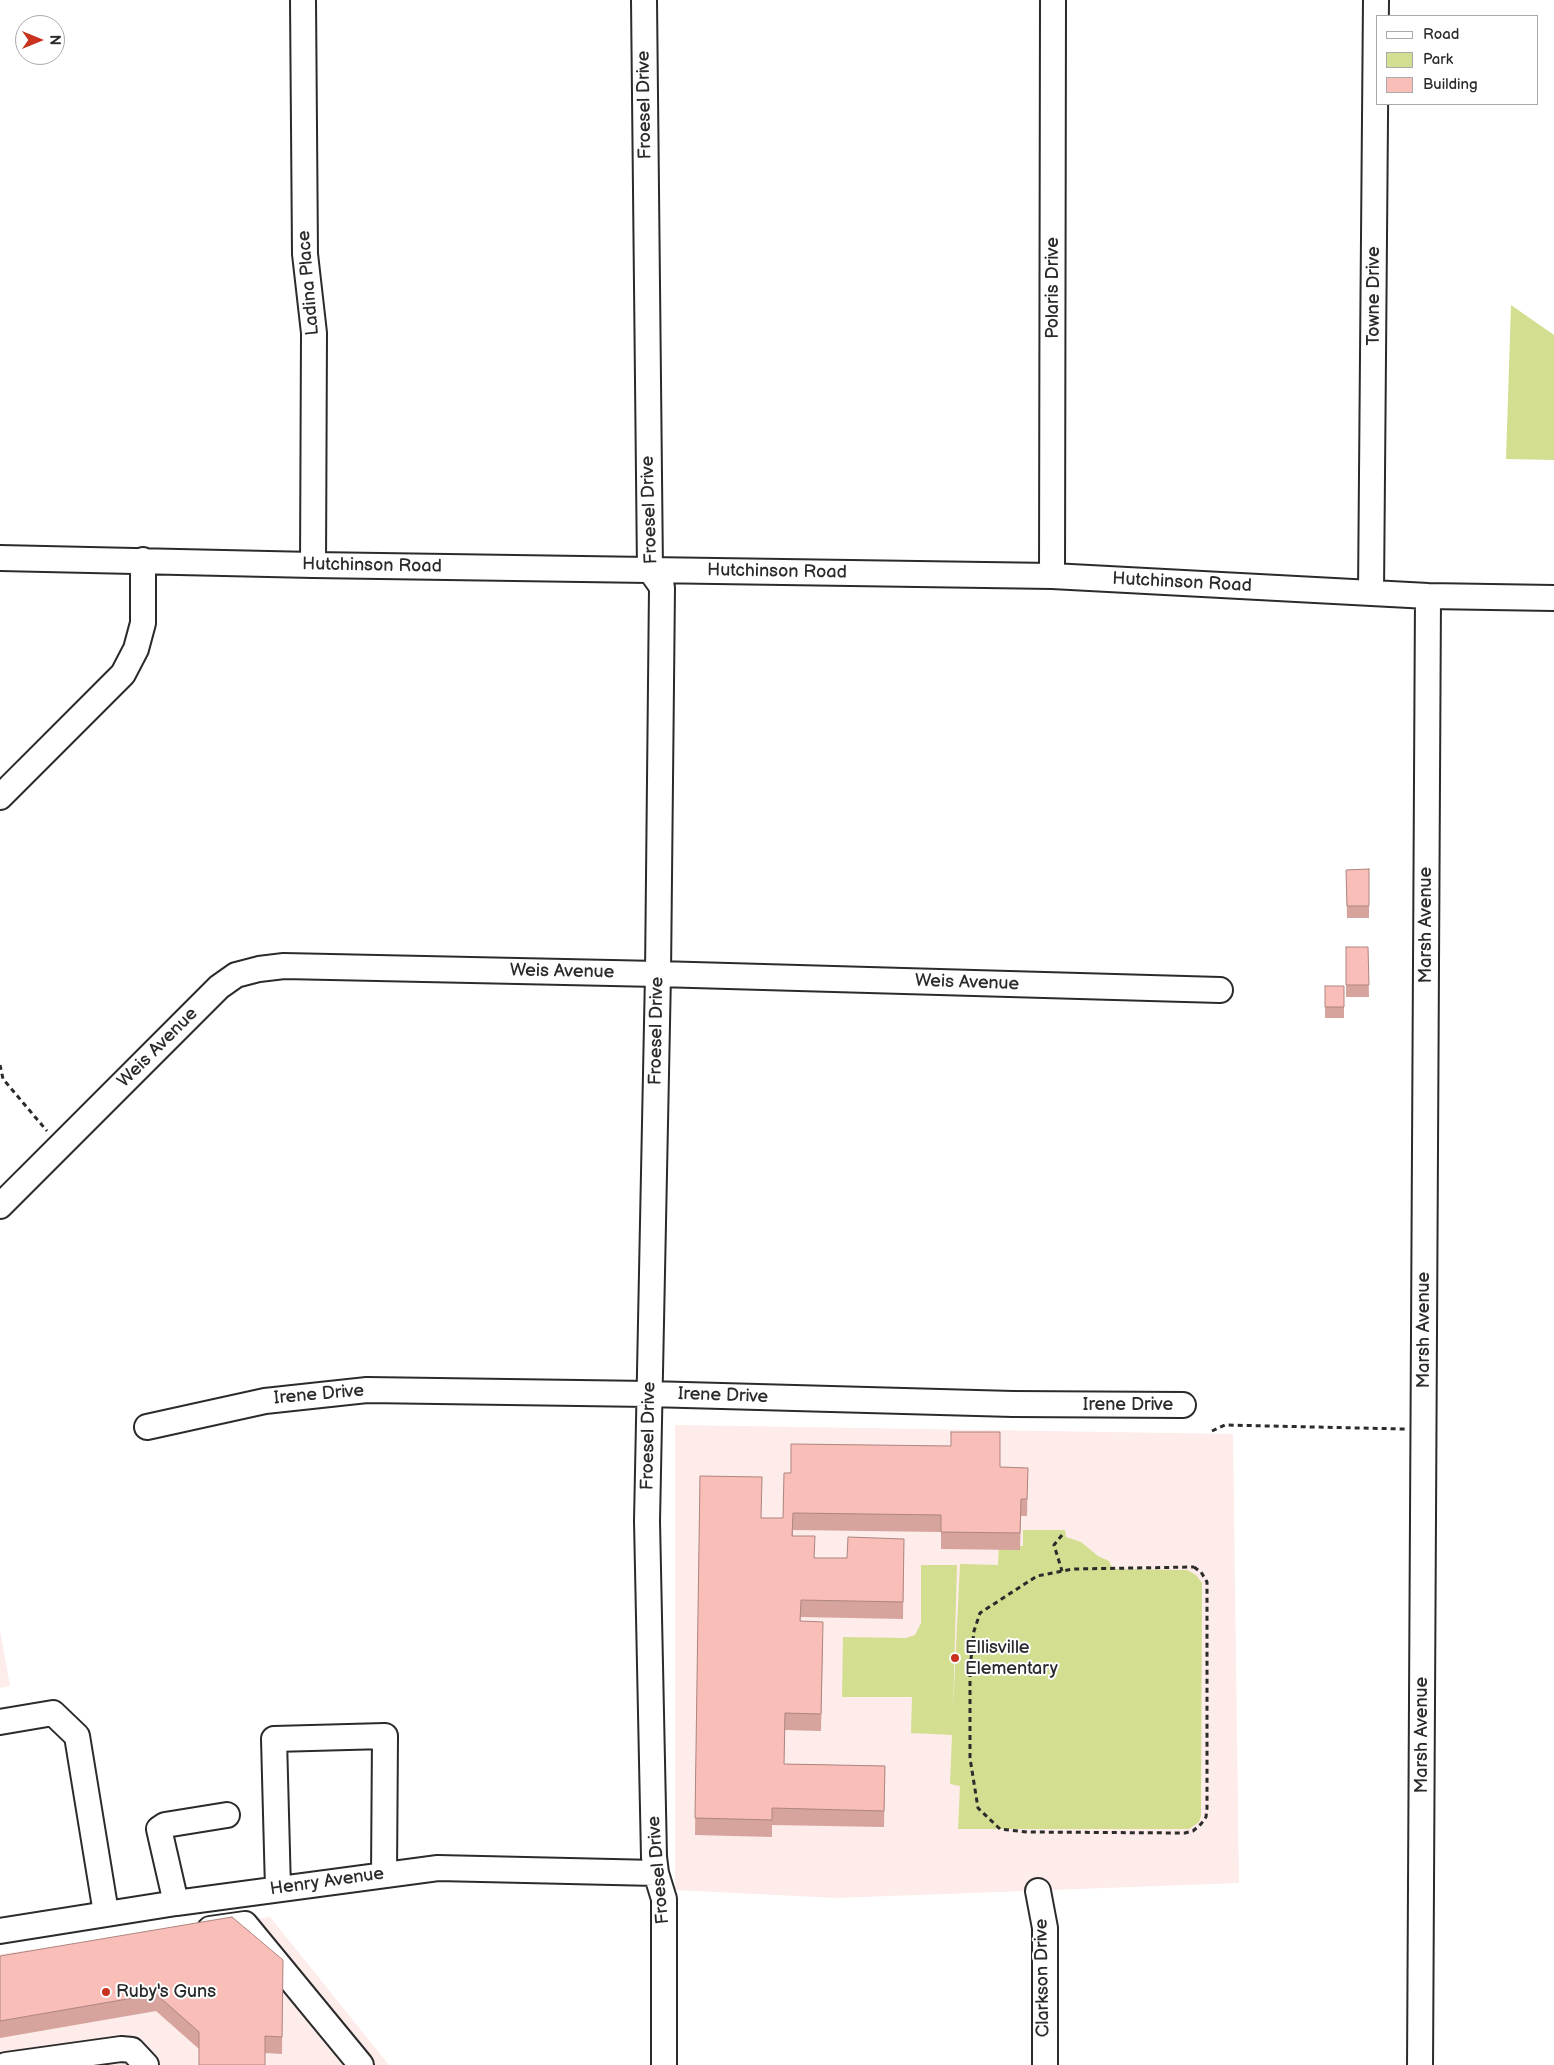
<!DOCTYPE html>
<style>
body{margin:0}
#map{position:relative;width:1554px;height:2065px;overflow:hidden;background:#fff;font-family:"Balsamiq Sans",sans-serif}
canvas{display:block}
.legend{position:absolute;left:1376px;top:15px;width:162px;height:90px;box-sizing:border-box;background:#fff;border:1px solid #aaa;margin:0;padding:6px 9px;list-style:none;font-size:15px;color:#2b2b2b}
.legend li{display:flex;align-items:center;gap:10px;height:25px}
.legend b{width:25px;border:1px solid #aaa}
.north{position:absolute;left:15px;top:15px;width:50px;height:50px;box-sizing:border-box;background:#fff;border:1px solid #aaa;border-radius:50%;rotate:90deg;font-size:14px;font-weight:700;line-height:20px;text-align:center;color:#2b2b2b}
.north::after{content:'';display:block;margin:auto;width:18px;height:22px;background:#c8321e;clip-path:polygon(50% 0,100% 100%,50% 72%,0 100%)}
</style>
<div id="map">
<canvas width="1554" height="2065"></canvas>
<ul class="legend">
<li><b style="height:6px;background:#fff"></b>Road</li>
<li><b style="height:14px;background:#d3de91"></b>Park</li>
<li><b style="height:14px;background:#f9beb7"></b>Building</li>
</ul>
<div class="north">N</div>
</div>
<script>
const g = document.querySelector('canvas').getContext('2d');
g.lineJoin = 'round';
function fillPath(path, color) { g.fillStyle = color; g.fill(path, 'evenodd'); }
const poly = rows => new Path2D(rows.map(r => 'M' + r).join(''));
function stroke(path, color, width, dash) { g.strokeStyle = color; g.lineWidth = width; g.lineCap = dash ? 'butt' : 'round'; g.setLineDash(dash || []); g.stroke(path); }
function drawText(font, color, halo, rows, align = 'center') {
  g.font = font + ' "Balsamiq Sans",sans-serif'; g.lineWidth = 4; g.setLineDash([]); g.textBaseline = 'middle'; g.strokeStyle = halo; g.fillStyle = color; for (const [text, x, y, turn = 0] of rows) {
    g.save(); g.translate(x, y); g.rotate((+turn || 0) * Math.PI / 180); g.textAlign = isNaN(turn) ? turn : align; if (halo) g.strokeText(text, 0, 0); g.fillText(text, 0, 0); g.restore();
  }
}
fillPath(poly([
 [675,1425,1233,1434,1239,1883,837,1898,675,1890],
 [0,1631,10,1686,0,1688],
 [270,1917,389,2065,0,2065,0,1954]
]), '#fdece9');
fillPath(poly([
 [1511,305,1554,335,1554,460,1506,459],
 [1023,1530,1065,1530,1066,1537,1081,1542,1098,1556,1109,1561,1113,1569,1187,1570,1196,1575,1202,1583,1201,1816,1199,1822,1189,1829,958,1829,960,1786,950,1784,952,1735,911,1733,912,1697,842,1697,843,1637,906,1638,915,1635,921,1623,921,1565,957,1565,953,1709,960,1564,998,1565,999,1545,1023,1546]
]), '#d3de91');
const minor = poly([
 [303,0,305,254,314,333,313,565],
 [644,0,650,570,662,587,658,974,647,1521,654,1857,656,1873,664,1899,664,2065],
 [0,558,313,565,1052,576,1428,596,1554,598],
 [1052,576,1053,0],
 [1371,593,1376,0],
 [0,797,123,674,136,649,143,623,143,560],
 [0,1206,219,987,236,975,259,969,284,966,658,974,1220,990],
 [147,1427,265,1401,367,1390,649,1394,1013,1404,1183,1405],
 [0,1722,53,1713,77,1736,106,1913],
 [278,1889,274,1739,385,1736,384,1874],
 [1038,1891,1045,1928,1045,2065],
 [176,1903,159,1829,165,1825,227,1815],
 [210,1929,245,1924,361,2065],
 [0,1931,176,1903,438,1868,656,1873],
 [6,2065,121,2049,132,2050,146,2065],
 [1420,2065,1428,596]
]);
stroke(minor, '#2b2b2b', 28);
stroke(poly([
 [0,1065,3,1079,47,1131],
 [1212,1431,1225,1425,1405,1429],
 [1062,1535,1054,1545,1062,1571],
 [1194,1567,1201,1572,1207,1582,1207,1808,1206,1817,1201,1824,1193,1831,1185,1833,1027,1832,1000,1829,978,1808,970,1758,970,1668,974,1631,980,1613,1037,1576,1073,1569,1194,1567]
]), '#2b2b2b', 3, [5, 4]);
stroke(minor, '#fff', 24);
fillPath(poly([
 [1369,869,1369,918,1347,918,1346,870],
 [1346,947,1368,947,1369,997,1346,997],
 [1325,986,1344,986,1344,1018,1325,1018],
 [1000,1467,1028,1468,1027,1516,1021,1516,1020,1550,941,1549,941,1532,793,1530,793,1536,815,1558,847,1558,904,1539,903,1619,801,1617,800,1621,823,1639,821,1731,785,1730,784,1764,885,1766,884,1827,772,1825,772,1837,695,1835,700,1476,762,1518,783,1518,784,1473],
 [0,1956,283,1960,282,2054,265,2053,199,2049,156,2011,0,2038]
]), '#d6a39d');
const building = poly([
 [1369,869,1369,906,1347,906,1346,870,1369,869],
 [1346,947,1368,947,1369,985,1346,985,1346,947],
 [1325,986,1344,986,1344,1007,1325,1007,1325,986],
 [951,1432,1000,1432,1000,1467,1028,1468,1027,1499,1021,1499,1020,1533,941,1532,941,1515,793,1513,792,1536,815,1536,814,1558,847,1558,848,1537,904,1539,903,1602,801,1600,800,1621,823,1622,821,1714,785,1713,784,1764,885,1766,884,1811,772,1808,772,1820,695,1818,700,1476,762,1477,761,1518,783,1518,784,1473,791,1473,791,1444,951,1446,951,1432],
 [232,1917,283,1960,282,2037,265,2036,265,2065,199,2065,199,2032,156,1994,0,2021,0,1956,232,1917]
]);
fillPath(building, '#f9beb7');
stroke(building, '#ae8580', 1);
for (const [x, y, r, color] of [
 [955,1658,5,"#c8321e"],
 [106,1992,5,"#c8321e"]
]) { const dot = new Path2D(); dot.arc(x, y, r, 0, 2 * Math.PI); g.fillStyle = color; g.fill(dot); stroke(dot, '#fff', 2); }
drawText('18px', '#2b2b2b', '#fff', [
 ["Froesel Drive",645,105,-91],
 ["Ladina Place",309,283,-95],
 ["Polaris Drive",1053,288,-90],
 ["Towne Drive",1374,296,-90],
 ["Froesel Drive",650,510,-92],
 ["Hutchinson Road",372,566,1],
 ["Hutchinson Road",777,572,1],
 ["Hutchinson Road",1182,583,3],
 ["Marsh Avenue",1426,925,-90],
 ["Weis Avenue",562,972,1],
 ["Weis Avenue",967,983,2],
 ["Froesel Drive",657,1031,-89],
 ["Weis Avenue",158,1048,-45],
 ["Marsh Avenue",1424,1330,-90],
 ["Irene Drive",319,1395,-5],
 ["Irene Drive",723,1396,2],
 ["Irene Drive",1128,1405],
 ["Froesel Drive",649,1436,-89],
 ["Marsh Avenue",1422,1735,-90],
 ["Froesel Drive",659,1870,-95],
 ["Henry Avenue",327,1882,-8],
 ["Clarkson Drive",1043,1978,-91]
]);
drawText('18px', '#2b2b2b', '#fff', [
 ["Ellisville",965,1648],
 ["Elementary",965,1669],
 ["Ruby's Guns",116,1992]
], 'left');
</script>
